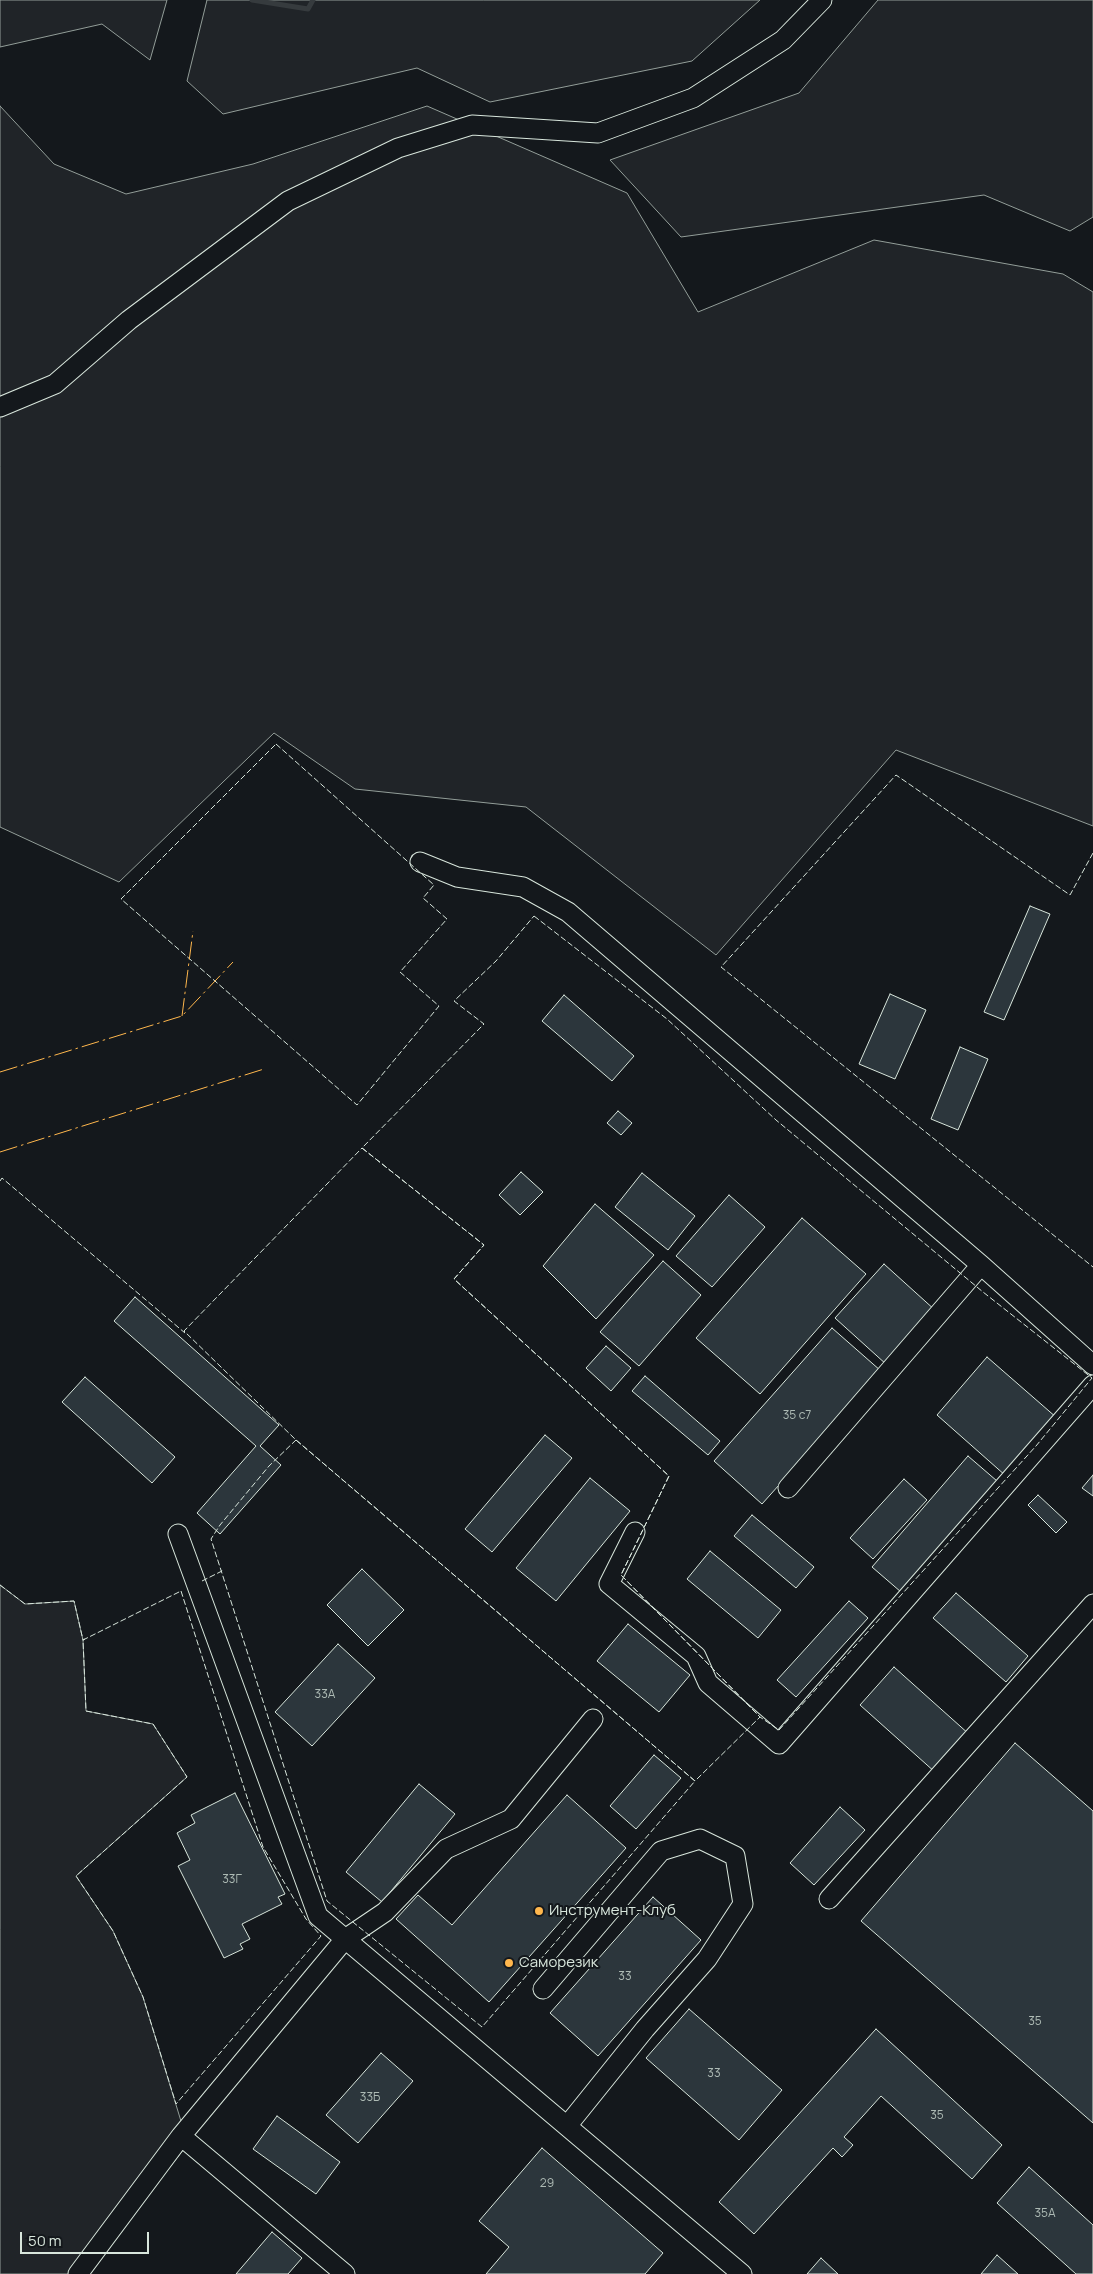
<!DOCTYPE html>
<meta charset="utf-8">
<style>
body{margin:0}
#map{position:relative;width:1093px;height:2274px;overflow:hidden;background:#14181c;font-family:Manrope,sans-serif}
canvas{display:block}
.scale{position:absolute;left:20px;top:2232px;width:129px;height:22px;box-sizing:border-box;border:2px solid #d8e6dc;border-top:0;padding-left:6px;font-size:15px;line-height:18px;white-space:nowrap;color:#d8e6dc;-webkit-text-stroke:4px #14181c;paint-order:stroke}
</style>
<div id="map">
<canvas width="1093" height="2274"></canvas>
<div class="scale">50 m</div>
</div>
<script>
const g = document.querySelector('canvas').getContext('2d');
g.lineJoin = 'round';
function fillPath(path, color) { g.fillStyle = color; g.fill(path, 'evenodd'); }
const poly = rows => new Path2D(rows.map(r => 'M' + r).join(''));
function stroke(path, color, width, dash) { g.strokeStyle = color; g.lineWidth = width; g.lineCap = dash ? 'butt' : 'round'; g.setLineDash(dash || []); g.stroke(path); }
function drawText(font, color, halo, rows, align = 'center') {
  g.font = font + ' Manrope,sans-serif'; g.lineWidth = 4; g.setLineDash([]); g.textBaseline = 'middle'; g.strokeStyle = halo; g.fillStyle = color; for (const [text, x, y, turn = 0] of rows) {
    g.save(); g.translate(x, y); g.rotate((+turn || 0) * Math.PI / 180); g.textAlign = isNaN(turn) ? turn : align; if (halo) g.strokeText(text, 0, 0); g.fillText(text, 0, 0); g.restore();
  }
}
const green = poly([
 [0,0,167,0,150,60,102,24,0,47,0,0],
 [207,0,760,0,692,61,490,102,417,68,223,114,187,81,207,0],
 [878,0,1093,0,1093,217,1070,231,984,195,681,237,610,160,799,93,878,0],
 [0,106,54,164,126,194,253,164,427,106,627,193,698,312,874,240,1063,274,1093,292,1093,826,896,750,716,955,526,807,355,789,274,733,119,882,0,827,0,106],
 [0,1585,25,1604,74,1601,83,1640,86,1711,153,1724,187,1777,76,1876,113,1931,143,1997,188,2144,85,2274,0,2274,0,1585]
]);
fillPath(green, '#202428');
stroke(green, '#939e99', 1);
stroke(poly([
 [252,0,308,9,313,0]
]), '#363b3e', 5);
const building = poly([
 [1030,906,1050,914,1004,1020,984,1012,1030,906],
 [890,994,926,1010,895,1079,859,1064,890,994],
 [564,995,634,1056,612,1081,542,1021,564,995],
 [960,1047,988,1059,958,1130,931,1119,960,1047],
 [618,1111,632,1123,621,1135,607,1123,618,1111],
 [521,1172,543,1192,520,1215,499,1195,521,1172],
 [642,1173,695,1216,668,1250,615,1207,642,1173],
 [729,1195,765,1227,712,1287,676,1256,729,1195],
 [595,1204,654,1255,596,1319,543,1266,595,1204],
 [802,1218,866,1274,760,1394,696,1338,802,1218],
 [663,1261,701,1295,639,1366,600,1332,663,1261],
 [884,1264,936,1311,887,1365,835,1318,884,1264],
 [135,1297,279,1425,260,1446,281,1465,220,1534,197,1513,256,1446,114,1321,135,1297],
 [832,1328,881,1371,762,1504,714,1461,832,1328],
 [606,1346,631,1368,611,1391,586,1368,606,1346],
 [987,1357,1057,1418,1006,1476,937,1415,987,1357],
 [645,1376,720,1441,708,1455,632,1391,645,1376],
 [85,1377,175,1457,152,1483,62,1402,85,1377],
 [545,1435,572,1458,492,1552,465,1529,545,1435],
 [968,1456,997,1481,901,1592,872,1567,968,1456],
 [1093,1475,1093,1496,1082,1488,1093,1475],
 [590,1478,630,1511,556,1601,516,1568,590,1478],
 [904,1479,927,1500,873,1559,850,1538,904,1479],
 [1038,1495,1067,1522,1056,1533,1028,1505,1038,1495],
 [752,1515,814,1567,796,1588,734,1536,752,1515],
 [710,1551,781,1610,758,1638,687,1579,710,1551],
 [362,1569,404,1610,368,1646,327,1605,362,1569],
 [956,1593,1028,1656,1006,1682,933,1618,956,1593],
 [849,1601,868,1618,796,1697,777,1680,849,1601],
 [628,1624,690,1675,659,1712,597,1661,628,1624],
 [338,1644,375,1678,312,1746,275,1712,338,1644],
 [894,1667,970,1735,936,1773,860,1705,894,1667],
 [1015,1743,1093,1811,1093,2123,861,1921,1015,1743],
 [654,1755,681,1778,636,1829,610,1806,654,1755],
 [419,1784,455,1814,382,1902,346,1872,419,1784],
 [235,1793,285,1894,278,1897,282,1904,242,1924,250,1939,240,1944,243,1949,224,1958,178,1866,190,1860,177,1833,195,1823,191,1815,235,1793],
 [567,1795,626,1848,489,2002,396,1919,418,1895,452,1925,567,1795],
 [840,1807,865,1830,814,1885,790,1863,840,1807],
 [653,1897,701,1940,598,2056,550,2013,653,1897],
 [689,2009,782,2090,739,2140,646,2058,689,2009],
 [876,2029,1002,2145,972,2179,881,2096,844,2137,853,2145,842,2157,833,2148,754,2234,719,2202,876,2029],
 [381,2053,413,2081,358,2143,326,2115,381,2053],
 [277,2116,340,2162,316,2194,253,2149,277,2116],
 [542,2148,663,2253,645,2274,486,2274,509,2247,479,2221,542,2148],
 [1029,2167,1093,2225,1093,2274,1076,2274,997,2203,1029,2167],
 [272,2232,302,2258,288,2274,236,2274,272,2232],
 [997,2255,1018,2274,981,2274,997,2255],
 [821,2258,838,2274,807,2274,821,2258]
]);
fillPath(building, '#2c363c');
stroke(building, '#d8e6dc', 1);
const minor = poly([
 [0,407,55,384,129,320,288,201,398,148,472,125,598,133,693,98,783,40,822,0],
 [420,862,457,877,523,887,568,912,981,1265,1093,1365],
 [788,1488,981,1265],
 [635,1532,609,1584,696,1656,708,1683,779,1744,1093,1385],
 [178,1534,318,1916,742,2274],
 [829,1899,1093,1604],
 [543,1989,661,1851,700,1839,735,1856,743,1904,707,1959,645,2029,567,2126],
 [78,2274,181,2136],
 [345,2274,181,2136,345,1939,385,1912,446,1849,511,1819,593,1719]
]);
stroke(minor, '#d8e6dc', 21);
stroke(minor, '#14181c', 19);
stroke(poly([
 [276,744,434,885,423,898,447,919,400,972,439,1006,357,1105,121,899,276,744],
 [1093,853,1070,895,896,775,721,967,1093,1267],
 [534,916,667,1019,776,1120,983,1292,1092,1378,1036,1446,779,1730,760,1717,621,1575,669,1476,454,1279,484,1245,362,1148,484,1024,454,1001,496,961,534,916],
 [362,1148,484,1245,454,1279,669,1476,621,1575,760,1717,695,1781,296,1440,184,1331,362,1148],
 [0,1181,2,1178,185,1333],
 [296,1440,695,1781,482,2027,327,1901,211,1539,220,1525,269,1466,296,1440],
 [202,1581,222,1571,221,1569],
 [0,1585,25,1604,74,1601,83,1640,85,1639],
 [181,1591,263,1847,306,1919,321,1936,176,2104,143,1997,113,1931,76,1876,187,1777,153,1724,86,1711,83,1640,181,1591]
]), '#d8e6dc', 1, [6, 2.5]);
stroke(poly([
 [182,1016,193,931],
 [0,1072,182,1016,233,962],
 [0,1152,264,1069]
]), '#ffb74d', 1, [18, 4, 2.5, 4]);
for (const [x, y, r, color] of [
 [539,1911,5,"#ffb74d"],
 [509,1963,5,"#ffb74d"]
]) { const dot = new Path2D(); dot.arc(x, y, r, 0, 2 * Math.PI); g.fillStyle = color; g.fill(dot); stroke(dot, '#14181c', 2); }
drawText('12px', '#adbab4', null, [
 ["35 c7",797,1416],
 ["33А",325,1695],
 ["33Г",232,1880],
 ["33",625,1977],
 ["35",1035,2022],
 ["33",714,2074],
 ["33Б",370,2098],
 ["35",937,2116],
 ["29",547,2184],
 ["35А",1045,2214]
]);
drawText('15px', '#d8e6dc', '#14181c', [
 ["Инструмент-Клуб",549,1911],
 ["Саморезик",519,1963]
], 'left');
</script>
